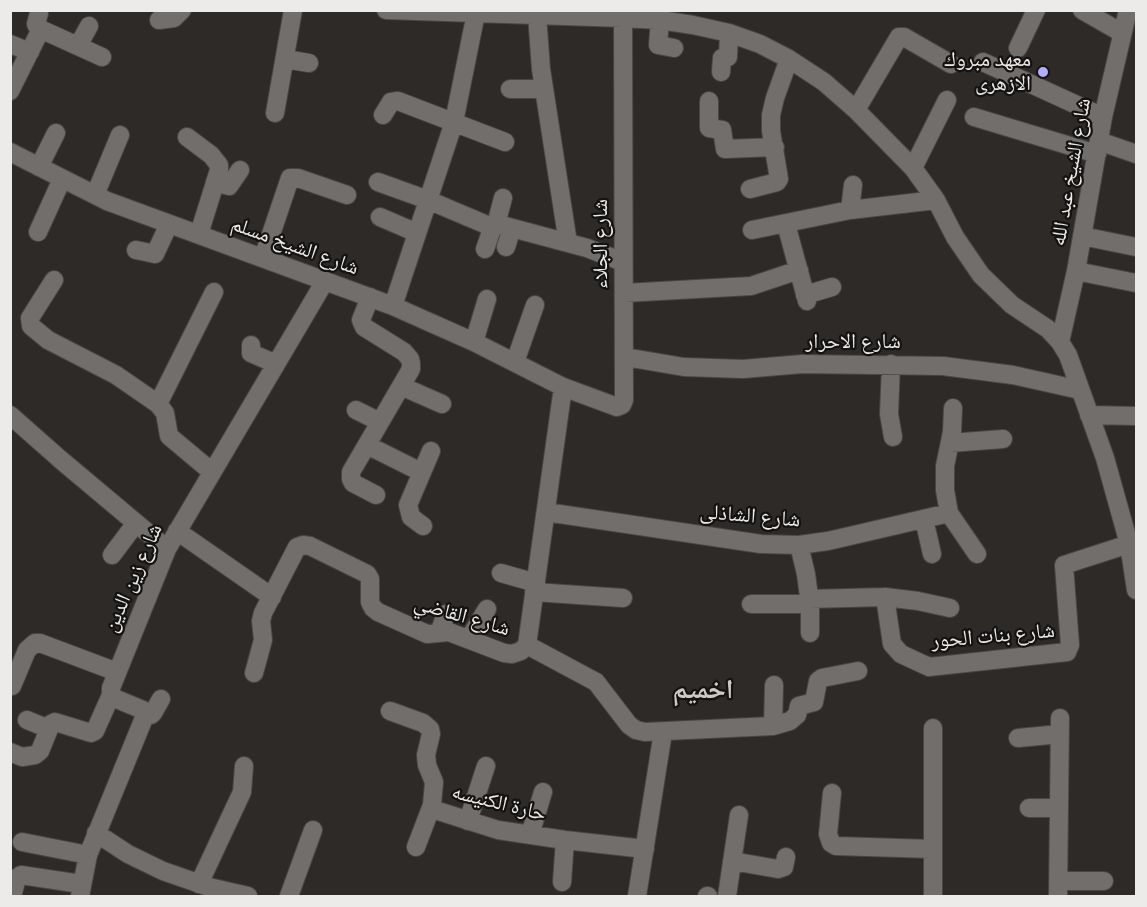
<!DOCTYPE html>
<meta charset="utf-8">
<style>
body{margin:0}
#map{position:relative;width:1147px;height:907px;overflow:hidden;background:#2d2a28;font-family:Cabin,sans-serif}
canvas{display:block}
.frame{position:absolute;inset:0;border:12px solid #edebea;pointer-events:none}
</style>
<div id="map">
<canvas width="1147" height="907"></canvas>
<div class="frame"></div>
</div>
<script>
const g = document.querySelector('canvas').getContext('2d');
g.lineJoin = 'round';
const poly = rows => new Path2D(rows.map(r => 'M' + r).join(''));
function stroke(path, color, width, dash) { g.strokeStyle = color; g.lineWidth = width; g.lineCap = dash ? 'butt' : 'round'; g.setLineDash(dash || []); g.stroke(path); }
function drawText(font, color, halo, rows, align = 'center') {
  g.font = font + ' Cabin,"Noto Naskh Arabic",sans-serif'; g.lineWidth = 4.5; g.setLineDash([]); g.textBaseline = 'middle'; g.strokeStyle = halo; g.fillStyle = color; for (const [text, x, y, turn = 0] of rows) {
    g.save(); g.translate(x, y); g.rotate((+turn || 0) * Math.PI / 180); g.textAlign = isNaN(turn) ? turn : align; if (halo) g.strokeText(text, 0, 0); g.fillText(text, 0, 0); g.restore();
  }
}
const street = poly([
 [386,10,623,18,660,20,693,25,729,33,760,44,789,59,824,82,856,110,913,168,936,200,955,237,981,275,1012,305,1048,329,1060,342,1068,355,1105,458,1129,544,1136,590],
 [1082,10,1122,33],
 [39,13,36,24,38,28,102,57],
 [537,15,541,69,568,243],
 [159,20,174,18,182,10],
 [660,20,658,45,674,48],
 [10,44,30,52],
 [78,46,89,26],
 [1018,48,1036,10],
 [285,59,309,63],
 [983,62,1103,117],
 [721,72,722,58,728,57,729,33],
 [510,89,544,89],
 [10,91,41,29],
 [709,101,709,128,722,130,725,149,775,147],
 [856,110,899,37,904,37,951,64],
 [275,113,293,10],
 [383,115,391,102,398,101,505,142],
 [974,117,1097,154],
 [187,137,211,155,219,165,219,170,199,234],
 [1099,141,1136,154],
 [10,152,107,201,393,306,474,342,563,387,617,407,622,405,624,400,623,18],
 [39,167,56,133],
 [913,168,947,100],
 [215,182,229,186,240,170],
 [378,182,428,200,487,225,491,232,485,249],
 [750,189,777,182,779,179,771,131,771,115,775,98,789,59],
 [95,195,120,135],
 [503,198,498,217,501,225,587,248,623,262],
 [850,210,853,185],
 [380,217,417,233],
 [786,224,807,301],
 [752,230,850,210,936,200],
 [38,232,62,179],
 [1082,236,1136,247],
 [506,247,512,228],
 [136,250,155,254,169,224],
 [263,258,290,178,298,178,347,195],
 [1076,271,1136,283],
 [54,280,30,318,31,326,48,340,116,375,158,404,165,413,169,436,212,472],
 [624,293,751,286,799,270],
 [805,295,832,287],
 [370,297,361,320,364,327,404,352,410,359,411,364,411,369,351,472,351,479,353,483,376,495],
 [393,306,454,122,476,13],
 [474,342,487,299],
 [1060,342,1076,271,1103,117,1128,10],
 [251,345,251,353,276,364],
 [625,357,684,367,743,369,802,364,943,366,1013,375,1080,390],
 [515,362,535,305],
 [891,364,889,414,893,437],
 [401,386,442,404],
 [158,404,214,292],
 [953,408,952,432,945,466,945,490,949,513,977,554],
 [356,410,380,422],
 [10,415,61,460,167,549],
 [1089,415,1136,416],
 [950,443,1003,439],
 [367,445,421,472],
 [546,512,761,544,799,545,828,541,949,513],
 [924,519,932,554],
 [423,526,411,517,408,505,431,451],
 [177,531,272,597],
 [799,545,806,574,810,604,810,633],
 [112,555,136,523],
 [501,573,536,583],
 [534,592,623,598],
 [885,597,892,644,901,654,929,667,1067,652,1070,645,1064,565,1129,544,1136,545],
 [809,599,885,597,918,601,950,608],
 [751,604,810,604],
 [439,633,446,614],
 [469,639,487,609],
 [527,645,596,682,629,725,636,730,645,732,773,726,790,721,797,715,799,706,814,702,818,681,822,678,858,671],
 [254,673,263,640,261,621,263,613,294,553,297,547,303,545,310,546,367,574,370,579,370,602,373,608,378,612,427,634,449,632,504,653,512,654,521,651,527,645,563,387],
 [12,686,27,650,35,643,40,643,117,672],
 [390,711,423,723,430,729,431,734,426,755,427,765,434,782,432,805,435,810,498,830,565,840,645,849],
 [145,714,151,715,153,713,161,699],
 [27,720,49,729],
 [773,726,774,685],
 [1018,738,1060,734],
 [10,752,22,757,35,755,40,751,51,724,55,722,91,733,95,731,111,695],
 [832,793,828,834,831,843,836,846,932,849],
 [1029,808,1059,808],
 [468,821,486,766],
 [96,833,128,854,163,871,209,887,248,896],
 [530,835,543,792],
 [22,842,88,855],
 [416,847,432,805],
 [732,861,778,869,784,867,786,857],
 [1058,881,1104,881],
 [562,882,565,840],
 [199,884,242,792,244,766],
 [12,896,17,878,21,875,81,884],
 [80,896,88,855,144,718,143,710,114,698,111,695,111,688,167,549,325,281],
 [289,896,313,830],
 [637,896,663,732],
 [707,896,708,896],
 [727,896,739,815],
 [933,896,933,728],
 [1058,896,1060,718]
]);
stroke(street, '#494644', 20);
stroke(street, '#726e6b', 18);
for (const [x, y, r, color] of [
 [1043,72,6,"#b3adf9"]
]) { const dot = new Path2D(); dot.arc(x, y, r, 0, 2 * Math.PI); g.fillStyle = color; g.fill(dot); stroke(dot, '#141312', 2); }
drawText('21px', '#edebea', '#141312', [
 ["معهد مبروك",1031,60],
 ["الازهرى",1031,84]
], 'right');
drawText('21px', '#edebea', '#141312', [
 ["شارع الشيخ عبد الله",1071,172,-80],
 ["شارع الجلاء",601,244,-90],
 ["شارع الشيخ مسلم",295,246,20],
 ["شارع الاحرار",853,342],
 ["شارع الشاذلى",750,516,5],
 ["شارع زين الدين",133,578,-66],
 ["شارع القاضي",462,616,16],
 ["شارع بنات الحور",993,636,-5],
 ["حارة الكنيسه",499,803,14]
]);
drawText('bold 27px', '#cdc9c6', '#141312', [
 ["اخميم",703,690]
]);
</script>
